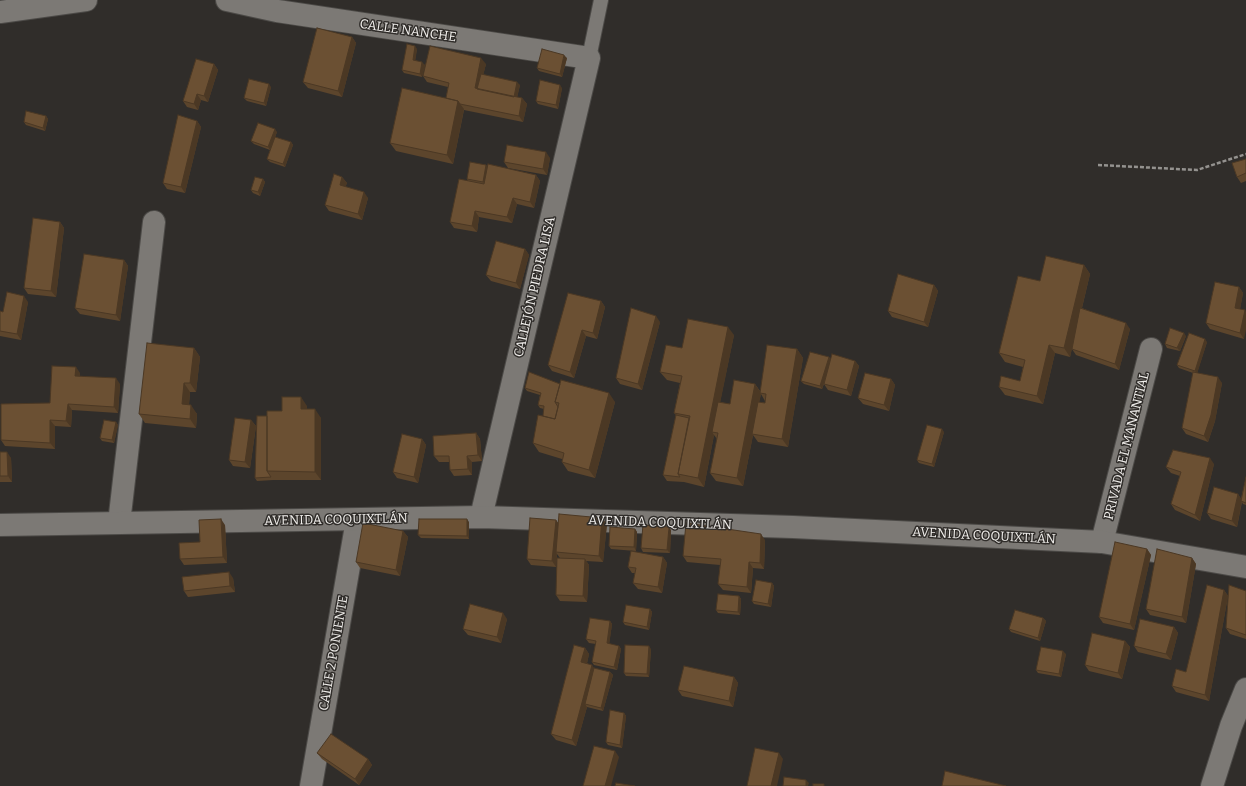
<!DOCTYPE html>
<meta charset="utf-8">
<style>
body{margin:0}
canvas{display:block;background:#302d2a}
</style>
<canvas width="1246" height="786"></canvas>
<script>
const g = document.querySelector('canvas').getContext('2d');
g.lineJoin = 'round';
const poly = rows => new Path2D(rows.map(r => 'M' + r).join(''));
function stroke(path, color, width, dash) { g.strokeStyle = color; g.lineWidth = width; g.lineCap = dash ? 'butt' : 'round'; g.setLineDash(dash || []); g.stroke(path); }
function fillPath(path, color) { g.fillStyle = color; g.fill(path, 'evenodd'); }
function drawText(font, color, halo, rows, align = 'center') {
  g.font = font + ' Bitter,serif'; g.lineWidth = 3; g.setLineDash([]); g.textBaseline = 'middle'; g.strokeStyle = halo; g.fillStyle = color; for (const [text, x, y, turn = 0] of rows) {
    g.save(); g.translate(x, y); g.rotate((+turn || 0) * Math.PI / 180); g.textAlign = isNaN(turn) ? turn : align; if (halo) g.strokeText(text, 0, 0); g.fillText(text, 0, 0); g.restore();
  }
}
const service = poly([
 [589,58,601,0]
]);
const minor = poly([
 [227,0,277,11,589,58,481,517],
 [0,12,86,0],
 [119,523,154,222],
 [1102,542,1151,349],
 [311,786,357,520],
 [1212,786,1231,726,1246,689]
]);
const tertiary = poly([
 [0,525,481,517,793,527,1102,542,1246,567]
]);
stroke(service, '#4c4a47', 16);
stroke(minor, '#4c4a47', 24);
stroke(tertiary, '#4c4a47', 24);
stroke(poly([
 [1098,165,1197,170,1246,154]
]), '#94928f', 2.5, [4, 2]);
stroke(service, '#7c7975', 14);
stroke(minor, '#7c7975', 22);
stroke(tertiary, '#7c7975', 22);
fillPath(poly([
 [352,37,356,43,342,97,308,88,303,82],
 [417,49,415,60,425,65,422,77,404,73,402,70],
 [567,58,562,77,539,71,537,68],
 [214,64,218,70,208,102,201,100,198,110,187,107,183,101],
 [486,64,483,75,520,85,517,97,522,98,527,104,523,122,464,110,453,164,396,151,390,143,446,98,448,87,427,82,423,76],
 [271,87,266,106,247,101,244,98],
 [562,88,558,109,538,104,536,101],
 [46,116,48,119,45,131,26,125,24,122],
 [197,121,201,127,185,193,167,189,163,183],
 [277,132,275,137,291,142,293,145,285,167,270,162,267,159,275,137,270,150,254,144,251,141],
 [550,158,547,175,508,168,504,162],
 [1246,159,1246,181,1241,183,1237,177],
 [486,165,488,168,536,175,540,181,534,208,517,204,512,223,479,217,477,232,454,228,450,222,468,181,467,179],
 [342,177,347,183,345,187,368,198,362,220,329,211,325,205],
 [263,179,265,182,260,196,253,193,251,190],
 [60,222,64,228,56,297,28,294,24,288],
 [525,249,529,255,520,289,491,281,486,275],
 [124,260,128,266,120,321,80,314,75,308],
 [1084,265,1090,274,1082,308,1130,329,1119,370,1076,355,1072,349,1073,343,1070,357,1055,353,1043,404,1005,395,999,387,1020,381,1023,367,1005,362,999,353,1040,281],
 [934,285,938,291,928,327,892,317,888,311],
 [1239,287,1243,293,1240,309,1244,339,1210,329,1206,323],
 [601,301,605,307,597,339,586,336,574,378,552,371,548,365],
 [28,302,21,340,0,336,0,311,3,312],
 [660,322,642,390,620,384,616,378],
 [734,335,720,402,730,404,755,384,760,391,797,349,803,358,788,447,758,442,753,435,743,486,716,481,710,473,717,439,714,435,704,487,684,482,667,481,663,475,676,415,674,413,680,383,667,380,660,372,682,348],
 [761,394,765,401,765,403,759,402],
 [1186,336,1180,351,1167,348,1165,344],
 [1207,342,1197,373,1222,383,1215,421,1208,442,1186,434,1182,428,1193,373,1179,368,1177,365],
 [194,348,200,357,196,392,190,392,189,405,197,414,196,428,145,423,139,414],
 [829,357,830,359,855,361,859,366,851,396,828,390,824,384,822,389,804,384,801,381],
 [80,373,80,376,120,384,118,413,72,410,71,427,55,426,55,449,5,446,1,440,50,403],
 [891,379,895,385,889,411,863,404,858,398],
 [560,384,615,402,595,478,568,471,562,462,562,459,539,452,533,443,543,416,544,409,540,408,538,405,540,395,527,391,525,388],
 [307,406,307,409,321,418,321,480,273,480,257,481,255,478,267,416,282,411],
 [251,420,256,426,250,468,233,466,229,460],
 [116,422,118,425,114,443,102,441,100,438],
 [944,432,934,467,919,463,917,460],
 [476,433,480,439,482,461,472,462,472,475,454,476,450,470,450,462,439,462,434,456],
 [422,439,426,445,418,483,397,478,393,472],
 [0,452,11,458,12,482,0,482],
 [1214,464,1200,521,1175,510,1171,504,1180,476,1171,473,1166,467],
 [1246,477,1246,505,1243,504,1242,502,1237,527,1211,519,1207,513,1238,494,1241,499],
 [556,520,559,524,607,524,603,562,586,561,589,565,587,602,560,601,556,595,560,558,557,554,556,567,531,565,527,559],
 [469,522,469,539,421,538,418,535],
 [225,525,227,563,184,565,180,559,200,542],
 [635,529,637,532,636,551,611,549,609,546],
 [671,530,670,553,643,552,641,548],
 [403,531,408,537,400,576,360,568,356,562],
 [765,540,764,569,753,568,751,593,723,590,718,584,720,565,687,562,683,556],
 [1147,549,1151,555,1134,630,1103,623,1099,617],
 [663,557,667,563,662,593,638,589,633,583,635,573,632,573,628,567],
 [1192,558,1196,564,1186,623,1150,615,1146,609],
 [233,578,235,592,188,597,184,591],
 [772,583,774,586,771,607,754,604,752,601],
 [1224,590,1228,596,1209,701,1176,692,1172,686,1186,672],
 [1246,591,1246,639,1230,634,1226,628],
 [739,596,741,599,740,615,718,613,716,610],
 [650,609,652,612,649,630,625,625,623,622],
 [1043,618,1046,621,1040,641,1011,632,1009,629],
 [507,619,501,643,468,635,463,629],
 [610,621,612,624,609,644,619,646,621,649,617,670,594,665,592,662,596,644,589,643,586,639],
 [1174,627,1178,633,1171,660,1138,652,1134,646],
 [1125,641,1130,647,1122,679,1089,671,1085,665],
 [585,648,589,654,587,663,594,668,610,672,613,675,603,711,587,707,576,746,556,740,551,734],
 [651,649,649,677,626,676,624,673],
 [1066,654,1061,677,1038,673,1036,670],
 [734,677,738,683,733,707,682,696,678,690],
 [624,713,626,716,622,748,608,745,606,742],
 [317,753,368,759,372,765,359,785,322,759]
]), '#5c452c');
fillPath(poly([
 [352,37,356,43,342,97,338,91],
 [415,46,417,49,415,63,413,60],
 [564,55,567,58,562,77,560,74],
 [481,58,486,64,479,92,475,88],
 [422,62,425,65,422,77,420,74],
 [214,64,218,70,208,102,204,96],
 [517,82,520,85,516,103,514,99],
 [269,84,271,87,266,106,264,103],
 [560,85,562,88,558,109,556,105],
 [197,94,201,100,198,110,194,104],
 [522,98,527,104,523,122,519,116],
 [458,101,464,109,453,164,447,155],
 [46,116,48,119,45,131,43,128],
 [197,121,201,127,185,193,181,187],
 [275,129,277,132,270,150,268,147],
 [291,142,293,145,285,167,283,164],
 [546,152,550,158,547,175,543,169],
 [486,165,488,168,486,185,483,182],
 [536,175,540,181,534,208,530,202],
 [342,177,347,183,344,191,340,185],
 [263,179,265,182,260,196,258,192],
 [364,192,368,198,362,220,358,214],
 [513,198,517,204,512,223,507,217],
 [475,211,479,217,477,232,472,226],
 [60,222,64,228,56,297,51,291],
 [525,249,529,255,520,289,516,283],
 [124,260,128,266,120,321,116,315],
 [1084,265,1090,274,1070,357,1064,348],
 [934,285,938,291,928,327,924,322],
 [1239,287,1243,293,1239,314,1235,308],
 [24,296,28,302,21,340,17,334],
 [601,301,605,307,597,339,593,333],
 [1245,310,1246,312,1246,330,1244,339,1240,333],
 [656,316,660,322,642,390,638,384],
 [1126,323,1130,329,1119,370,1115,364],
 [728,327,734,335,714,433,712,432,714,435,704,487,698,478],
 [582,330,586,336,574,378,570,372],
 [1184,333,1186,336,1180,351,1177,348],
 [1205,339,1207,342,1197,374,1195,371],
 [1049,345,1055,353,1043,404,1037,396],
 [194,348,200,357,196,392,190,383],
 [797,349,803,358,788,447,782,439],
 [829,357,831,361,822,389,820,386],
 [855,361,859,366,851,396,847,390],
 [76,367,80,373,80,382,75,376],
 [1218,377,1222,383,1215,421,1208,442,1204,436],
 [116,378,120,384,118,413,114,407],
 [891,379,895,385,889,411,884,405],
 [184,383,190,392,188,413,182,404],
 [755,384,761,393,760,393,761,394,753,434,752,434,753,435,743,486,737,478],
 [609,393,615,402,595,478,589,470],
 [301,397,307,406,307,417,301,409],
 [68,404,72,410,71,427,66,421],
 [191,405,197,414,196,428,190,419],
 [315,409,321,418,321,480,315,472],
 [50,420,55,426,55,449,50,443],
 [251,420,256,426,250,468,245,462],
 [116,422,118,425,114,443,112,440],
 [942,429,944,432,934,467,932,464],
 [476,433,480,439,482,461,478,455],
 [422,439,426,445,418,483,414,477],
 [7,452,11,458,12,482,8,476],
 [467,456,472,462,472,475,468,469],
 [1210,458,1214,464,1200,521,1195,515],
 [1238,494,1242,500,1237,527,1232,521],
 [602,518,607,524,603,562,599,556],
 [221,519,225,525,227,563,223,557],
 [467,519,469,522,469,539,467,536],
 [556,520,560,526,556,552,557,554,556,567,552,561],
 [669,527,671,530,670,553,667,550],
 [635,529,637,532,636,551,634,547],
 [403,531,408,537,400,576,396,570],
 [761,534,765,540,764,569,760,563],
 [1147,549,1151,555,1134,630,1130,624],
 [663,557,667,563,662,593,658,587],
 [1192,558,1196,564,1186,623,1182,617],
 [585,559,589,565,587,602,583,596],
 [749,562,753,568,751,593,747,587],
 [229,572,233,578,235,592,230,586],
 [772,583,774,586,771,607,768,604],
 [1224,590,1228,596,1209,701,1205,695],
 [739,596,741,599,740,615,738,612],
 [650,609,652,612,649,630,647,627],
 [503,613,507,619,501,643,497,637],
 [1043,618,1046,621,1040,641,1038,638],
 [610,621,612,624,609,646,607,643],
 [1174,627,1178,633,1171,660,1166,654],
 [1125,641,1130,647,1122,679,1118,673],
 [619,646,621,649,617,670,614,667],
 [649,646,651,649,649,677,647,674],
 [585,648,589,654,586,668,581,662],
 [1063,651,1066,654,1061,677,1059,674],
 [592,665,596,671,585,704,587,707,576,746,572,740],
 [610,672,613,675,603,711,601,708],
 [734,677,738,683,733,707,729,701],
 [624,713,626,716,622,748,620,745],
 [615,751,619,757,611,786,605,786],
 [779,753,783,759,777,786,771,786],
 [368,759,372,765,359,785,355,779],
 [806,780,809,783,808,786,806,786]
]), '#4b3824');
const building = poly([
 [317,28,352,37,338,91,303,82,317,28],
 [407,44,415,46,413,60,422,62,420,74,402,70,407,44],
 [430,46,481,58,475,88,522,98,519,116,460,104,458,101,446,98,449,83,423,76,430,46],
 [542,49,564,55,560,74,537,68,542,49],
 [196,59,214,64,204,96,197,94,194,104,183,101,196,59],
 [481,74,517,82,514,97,477,89,481,74],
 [249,79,269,84,264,103,244,98,249,79],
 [540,80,560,85,556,105,536,101,540,80],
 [402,88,458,101,447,155,390,143,402,88],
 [26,111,46,116,43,128,24,122,26,111],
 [178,115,197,121,181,187,163,183,178,115],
 [258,123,275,129,268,147,251,141,258,123],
 [275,137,291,142,283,164,267,159,275,137],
 [507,145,546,152,543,169,504,162,507,145],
 [1246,159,1246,173,1237,177,1232,163,1246,159],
 [470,162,486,165,483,182,467,179,470,162],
 [488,164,536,175,530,202,513,198,507,217,475,211,472,226,450,222,459,179,484,184,488,164],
 [334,174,342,177,340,185,364,192,358,214,325,205,334,174],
 [255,177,263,179,258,192,251,190,255,177],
 [33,218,60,222,51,291,24,288,33,218],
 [496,241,525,249,516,283,486,275,496,241],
 [84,254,124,260,116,315,75,308,84,254],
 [1046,256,1084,265,1064,348,1049,345,1037,396,999,387,1001,376,1020,381,1025,360,999,353,1018,276,1040,281,1046,256],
 [898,274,934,285,924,322,888,311,898,274],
 [1215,282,1239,287,1235,308,1245,310,1240,333,1206,323,1215,282],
 [7,292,24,296,17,334,0,331,0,311,3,312,7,292],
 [568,293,601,301,593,333,582,330,570,372,548,365,568,293],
 [631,308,656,316,638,384,616,378,631,308],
 [1080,308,1126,323,1115,364,1072,349,1080,308],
 [688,319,728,327,698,478,678,474,690,416,674,413,682,376,660,372,666,345,682,348,688,319],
 [1170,328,1184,333,1177,348,1165,344,1170,328],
 [1189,333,1205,339,1195,371,1177,365,1189,333],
 [147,343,194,348,190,383,184,383,182,404,191,405,190,419,139,414,147,343],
 [767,345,797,349,782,439,752,434,758,402,765,403,766,394,760,393,767,345],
 [810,352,829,357,820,386,801,381,810,352],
 [832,354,855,361,847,390,824,384,832,354],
 [52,366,76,367,75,376,116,378,114,407,68,404,66,421,50,420,50,443,1,440,1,404,50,403,52,366],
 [529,372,560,384,555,402,558,407,555,419,543,416,544,406,538,405,541,393,525,388,529,372],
 [1193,372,1218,377,1211,415,1204,436,1182,428,1193,372],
 [865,373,891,379,884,405,858,398,865,373],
 [561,380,609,393,589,470,562,462,564,453,533,443,538,415,555,419,559,403,555,402,561,380],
 [734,380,755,384,737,478,710,473,718,433,712,432,718,402,730,404,734,380],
 [282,397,301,397,301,409,315,409,315,472,267,471,267,411,282,411,282,397],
 [676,415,689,418,678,474,680,477,663,475,676,415],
 [257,416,267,416,267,471,271,477,255,478,257,416],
 [235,418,251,420,245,462,229,460,235,418],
 [104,420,116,422,112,440,100,438,104,420],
 [927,425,942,429,932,464,917,460,927,425],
 [476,433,478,455,467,456,468,469,450,470,449,456,434,456,433,436,476,433],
 [402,434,422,439,414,477,393,472,402,434],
 [1173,450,1210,458,1195,515,1171,504,1181,472,1166,467,1173,450],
 [0,452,7,452,8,476,0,476,0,452],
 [1246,477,1246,503,1241,501,1246,477],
 [1214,487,1238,494,1232,521,1207,513,1214,487],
 [559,514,602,518,599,556,556,552,559,514],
 [530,518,556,520,552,561,527,559,530,518],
 [221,519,223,557,180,559,179,543,200,542,199,520,221,519],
 [419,519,467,519,467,536,418,535,419,519],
 [363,523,403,531,396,570,356,562,363,523],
 [686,523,761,534,760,563,749,562,747,587,718,584,721,559,683,556,686,523],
 [643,525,669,527,667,550,641,548,643,525],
 [610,527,635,529,634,547,609,546,610,527],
 [1115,542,1147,549,1130,624,1099,617,1115,542],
 [1157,549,1192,558,1182,617,1146,609,1157,549],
 [631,551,663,557,658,587,633,583,636,568,628,567,631,551],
 [557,558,585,559,583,596,556,595,557,558],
 [229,572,230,586,184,591,182,577,229,572],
 [756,580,772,583,768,604,752,601,756,580],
 [1207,585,1224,590,1205,695,1172,686,1176,669,1186,672,1207,585],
 [1229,585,1246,591,1246,635,1226,628,1229,585],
 [718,594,739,596,738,612,716,610,718,594],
 [470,604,503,613,497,637,463,629,470,604],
 [626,605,650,609,647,627,623,622,626,605],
 [1015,610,1043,618,1038,638,1009,629,1015,610],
 [590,618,610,621,607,643,619,646,614,667,592,662,596,641,586,639,590,618],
 [1140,619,1174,627,1166,654,1134,646,1140,619],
 [1092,633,1125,641,1118,673,1085,665,1092,633],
 [574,645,585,648,581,662,592,665,572,740,551,734,574,645],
 [625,645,649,646,647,674,624,673,625,645],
 [1041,647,1063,651,1059,674,1036,670,1041,647],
 [684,666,734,677,729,701,678,690,684,666],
 [594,668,610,672,601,708,585,704,594,668],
 [610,710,624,713,620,745,606,742,610,710],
 [331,734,368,759,355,779,317,753,331,734],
 [594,746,615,751,605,786,583,786,594,746],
 [755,748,779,753,771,786,747,786,755,748],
 [945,771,1006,786,942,786,945,771],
 [784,777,806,780,806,786,783,786,784,777],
 [616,783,635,786,615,786,616,783],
 [813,784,824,784,824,786,813,786,813,784]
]);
fillPath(building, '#6b5033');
stroke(building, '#4b3824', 1);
drawText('13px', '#f1efec', '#302d2a', [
 ["CALLE NANCHE",408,31,8],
 ["CALLEJÓN PIEDRA LISA",535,287,-77],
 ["PRIVADA EL MANANTIAL",1127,446,-76],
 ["AVENIDA COQUIXTLÁN",336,520,-1],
 ["AVENIDA COQUIXTLÁN",660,523,2],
 ["AVENIDA COQUIXTLÁN",984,536,3],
 ["CALLE 2 PONIENTE",334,653,-80]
]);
</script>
